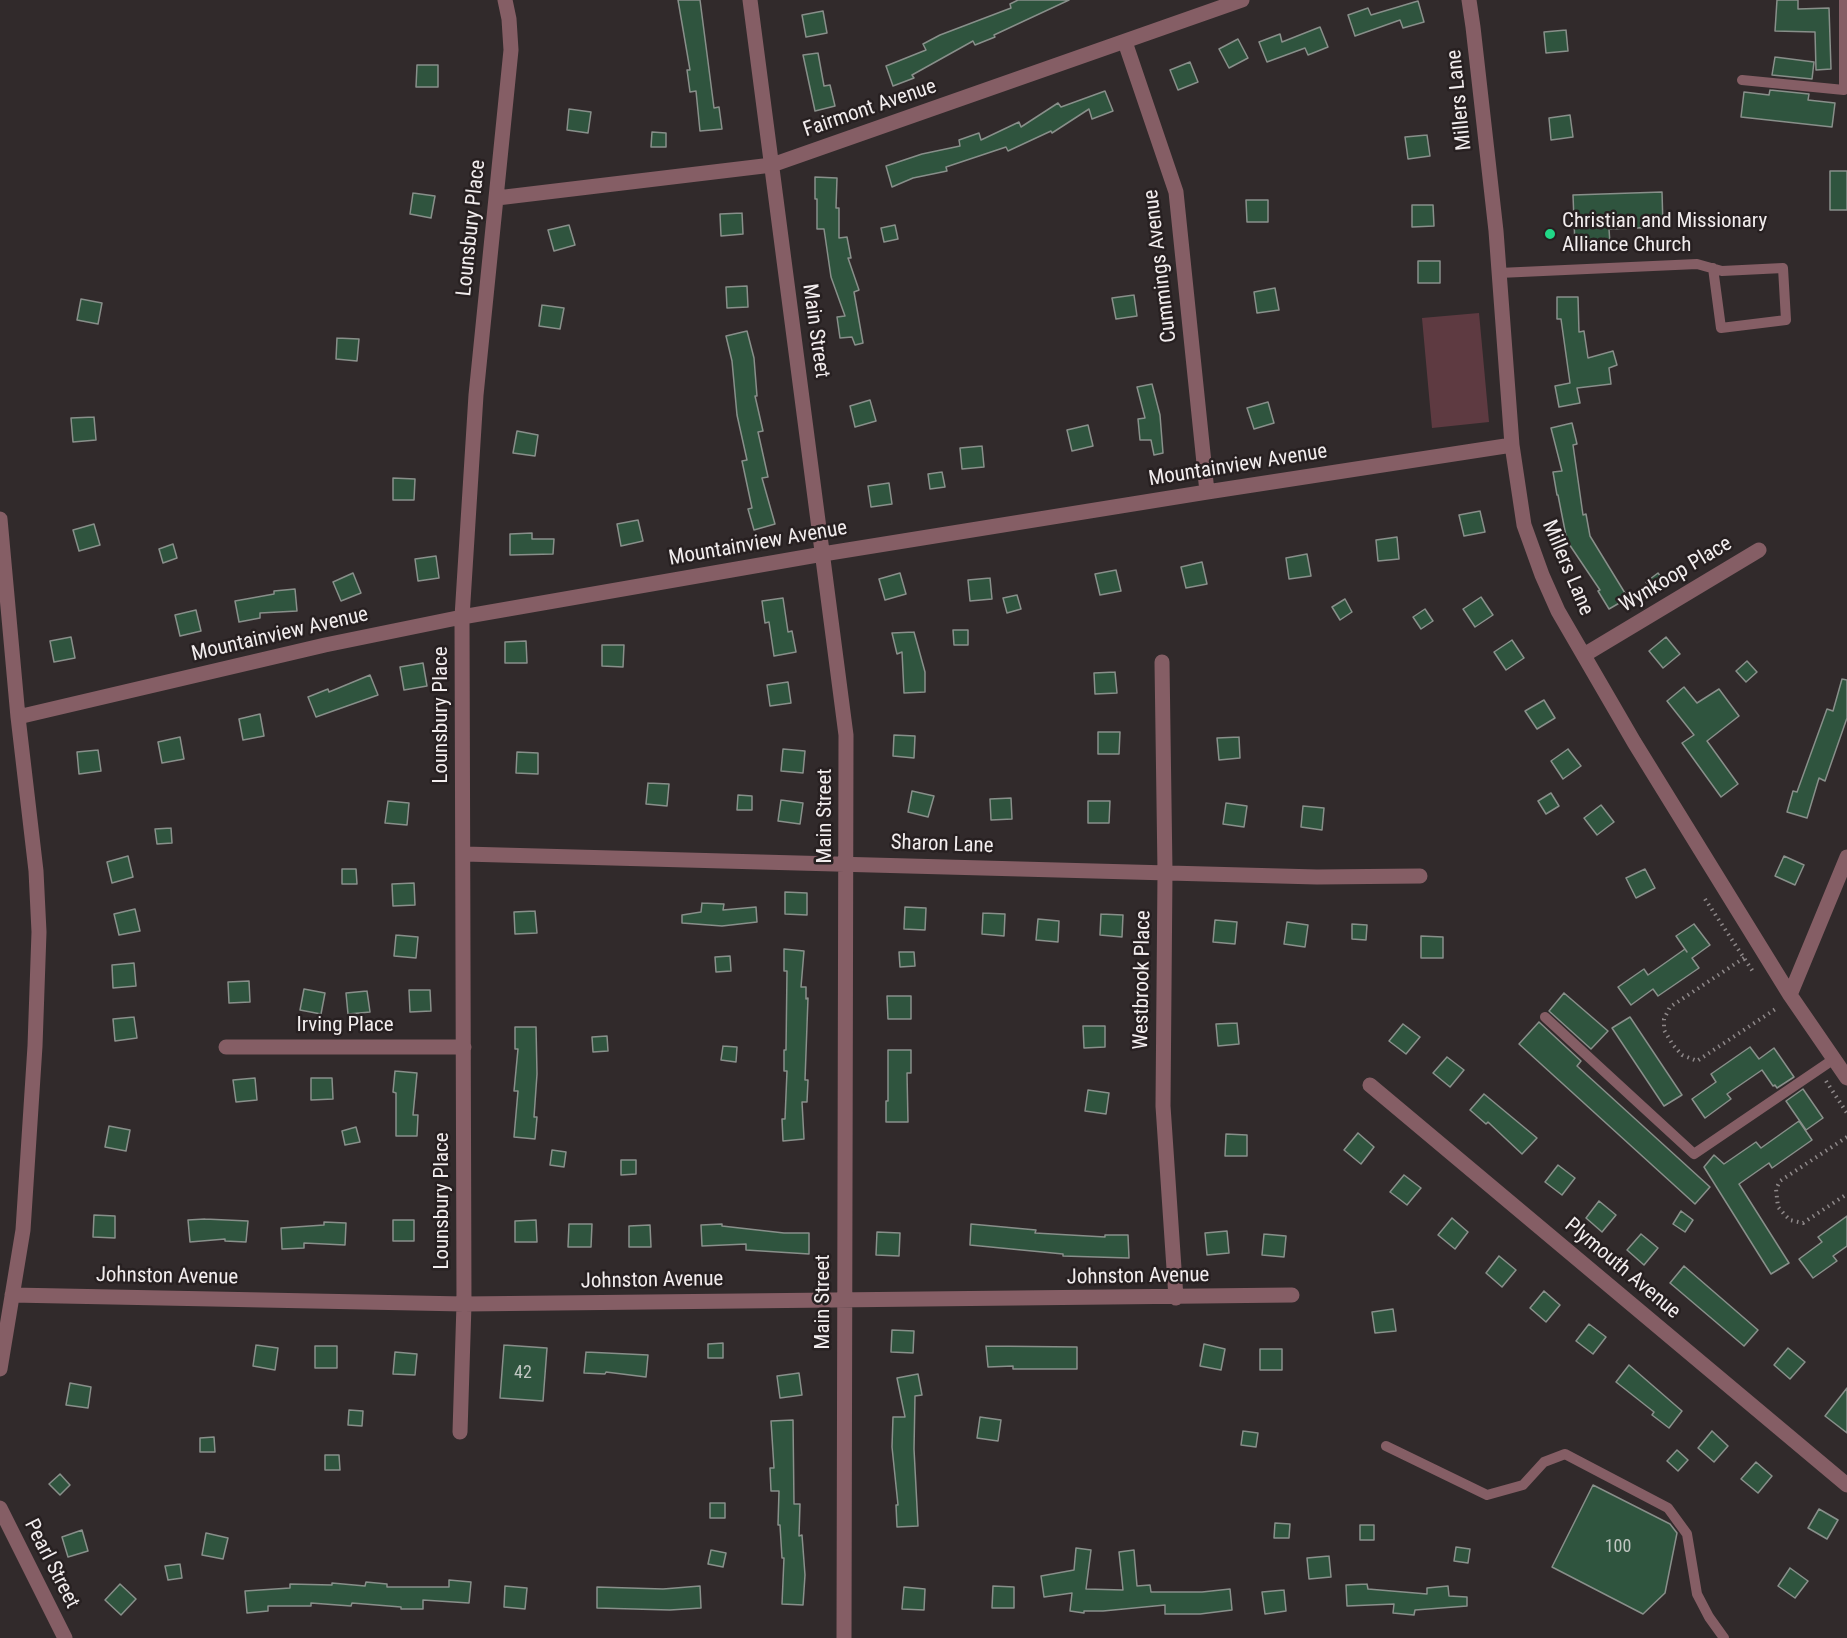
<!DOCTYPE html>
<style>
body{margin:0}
canvas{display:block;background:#312a2b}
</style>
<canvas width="1847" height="1638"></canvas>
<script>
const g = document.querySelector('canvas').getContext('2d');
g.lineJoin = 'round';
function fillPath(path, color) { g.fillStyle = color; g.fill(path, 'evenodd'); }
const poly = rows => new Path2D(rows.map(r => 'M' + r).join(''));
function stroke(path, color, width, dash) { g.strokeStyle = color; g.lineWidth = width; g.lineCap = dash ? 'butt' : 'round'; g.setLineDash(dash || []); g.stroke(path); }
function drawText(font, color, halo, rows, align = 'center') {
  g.font = font + ' "Roboto Condensed",sans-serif'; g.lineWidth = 5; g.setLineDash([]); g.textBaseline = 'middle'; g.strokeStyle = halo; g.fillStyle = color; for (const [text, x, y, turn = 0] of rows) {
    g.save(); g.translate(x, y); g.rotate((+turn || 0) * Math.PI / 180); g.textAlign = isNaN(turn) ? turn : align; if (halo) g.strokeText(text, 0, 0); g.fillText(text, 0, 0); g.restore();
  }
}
fillPath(poly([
 [1479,313,1489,422,1432,428,1422,318]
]), '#5e3a41');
const building = poly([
 [678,0,700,0,714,108,719,107,722,129,700,131,696,91,690,92,687,70,690,70,678,0],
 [1018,0,1069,0,994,35,995,37,975,45,973,41,912,75,914,78,893,86,886,66,926,50,923,44,940,35,1011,8,1010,4,1018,0],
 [1777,0,1798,0,1798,9,1829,8,1831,69,1816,70,1815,32,1775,31,1777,0],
 [1418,1,1424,22,1403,28,1400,20,1355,36,1348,15,1368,8,1371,15,1418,1],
 [823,11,827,33,806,37,802,15,823,11],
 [1320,27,1328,47,1308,55,1305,48,1267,62,1259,42,1280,34,1282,42,1320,27],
 [1566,30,1568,51,1546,53,1544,32,1566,30],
 [1238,39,1248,58,1229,68,1219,49,1238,39],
 [818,53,824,86,830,85,835,106,815,111,803,55,818,53],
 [1775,57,1814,62,1812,79,1772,75,1775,57],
 [1190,62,1198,82,1178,90,1170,70,1190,62],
 [417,65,438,65,438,87,416,87,417,65],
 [1770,90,1809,94,1808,100,1835,103,1832,127,1741,117,1744,92,1769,95,1770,90],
 [1105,91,1113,111,1092,119,1089,109,1052,133,1051,131,1008,151,1006,147,946,167,947,171,913,178,892,187,886,166,922,154,960,146,959,140,979,133,981,140,1019,122,1021,127,1058,103,1061,107,1105,91],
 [569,109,591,112,588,133,567,130,569,109],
 [1570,115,1573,137,1551,140,1549,118,1570,115],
 [652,132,666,133,666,147,651,147,652,132],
 [1427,135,1430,156,1408,159,1405,137,1427,135],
 [1830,171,1847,171,1847,210,1830,210,1830,171],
 [815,177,837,178,836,208,839,208,839,238,847,237,851,258,848,258,859,290,854,292,863,343,855,345,852,337,840,338,837,317,845,316,831,277,824,229,817,229,817,199,815,199,815,177],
 [1662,192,1663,227,1609,229,1610,244,1575,246,1573,195,1662,192],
 [413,193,435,196,431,218,410,214,413,193],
 [1246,200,1268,200,1268,222,1247,222,1246,200],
 [1412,205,1433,205,1434,226,1412,227,1412,205],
 [742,213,743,234,721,236,720,214,742,213],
 [569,225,575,245,554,251,548,230,569,225],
 [895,225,898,239,884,242,881,228,895,225],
 [1418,261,1440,261,1440,283,1418,283,1418,261],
 [747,286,748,307,727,308,726,287,747,286],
 [1275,288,1279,310,1257,313,1254,292,1275,288],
 [1134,295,1137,316,1116,319,1112,298,1134,295],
 [1557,297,1578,297,1579,332,1584,331,1588,358,1613,351,1617,365,1609,368,1611,384,1577,388,1580,403,1559,407,1555,386,1570,383,1561,319,1557,319,1557,297],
 [81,299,102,303,98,324,77,320,81,299],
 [542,305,564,308,560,329,539,326,542,305],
 [747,331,754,358,757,396,755,396,763,431,758,432,768,477,762,478,775,524,754,530,748,509,752,508,742,461,747,460,737,415,732,361,726,336,747,331],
 [337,338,359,339,357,361,336,359,337,338],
 [1152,384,1160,415,1163,453,1154,455,1151,440,1140,440,1138,419,1145,418,1137,387,1152,384],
 [870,400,876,421,855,427,850,406,870,400],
 [1268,402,1274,423,1254,429,1247,408,1268,402],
 [94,417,96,440,73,442,71,418,94,417],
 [1572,423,1577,444,1573,445,1583,515,1586,514,1590,536,1628,598,1609,609,1598,591,1600,590,1567,541,1558,495,1557,495,1553,472,1562,471,1551,428,1572,423],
 [1088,425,1093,446,1072,451,1067,430,1088,425],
 [517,431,538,435,535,456,513,453,517,431],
 [982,446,984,467,962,469,960,448,982,446],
 [942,472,945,487,930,489,928,474,942,472],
 [393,478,415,479,414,500,393,500,393,478],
 [889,483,892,504,871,507,868,486,889,483],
 [1480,511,1485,532,1464,536,1459,515,1480,511],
 [638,520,643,541,621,546,617,524,638,520],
 [94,524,100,545,79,551,73,530,94,524],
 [532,533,532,539,554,539,553,554,510,555,510,534,532,533],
 [1397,537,1399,559,1378,561,1376,540,1397,537],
 [173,544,177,558,163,563,159,549,173,544],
 [1307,554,1311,576,1289,579,1286,558,1307,554],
 [436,556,439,578,418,581,415,559,436,556],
 [1202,562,1207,584,1186,588,1181,567,1202,562],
 [1116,570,1121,591,1100,595,1095,574,1116,570],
 [353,573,361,593,341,601,333,582,353,573],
 [900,573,906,594,885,600,879,579,900,573],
 [1658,573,1667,585,1655,594,1646,582,1658,573],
 [990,578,992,599,970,601,968,580,990,578],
 [295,589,297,611,260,613,260,618,239,622,235,601,274,594,274,591,295,589],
 [1017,595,1021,609,1007,613,1003,598,1017,595],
 [1481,597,1493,615,1475,627,1463,609,1481,597],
 [783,598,788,632,792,631,796,652,774,656,769,622,765,623,762,601,783,598],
 [1345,599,1352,612,1340,620,1332,607,1345,599],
 [1425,609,1433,621,1421,629,1413,617,1425,609],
 [196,610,201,631,180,636,175,615,196,610],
 [953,630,968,630,968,645,954,645,953,630],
 [914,632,925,672,925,692,904,693,902,652,897,654,892,633,914,632],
 [71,637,75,658,54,662,50,641,71,637],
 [1666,637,1680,654,1663,668,1649,651,1666,637],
 [1512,640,1524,658,1506,670,1494,652,1512,640],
 [526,641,527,663,505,663,505,642,526,641],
 [602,645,624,645,623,667,602,666,602,645],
 [1747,661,1757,672,1746,682,1736,671,1747,661],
 [423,663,427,686,404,690,400,667,423,663],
 [1115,672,1117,693,1095,694,1094,673,1115,672],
 [370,675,378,695,316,717,308,697,328,689,329,692,370,675],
 [1842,679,1847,680,1847,718,1825,781,1819,778,1807,818,1787,812,1793,791,1797,792,1827,709,1833,711,1842,679],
 [788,682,791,703,770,706,767,685,788,682],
 [1684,687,1697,703,1719,689,1739,716,1707,741,1738,784,1721,797,1682,743,1694,735,1667,701,1684,687],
 [1544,700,1555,718,1537,729,1525,711,1544,700],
 [260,714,264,736,243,740,239,719,260,714],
 [1098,732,1120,732,1119,754,1098,754,1098,732],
 [894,735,915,736,914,758,893,756,894,735],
 [180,737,184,759,162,763,158,742,180,737],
 [1239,737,1240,758,1219,760,1217,738,1239,737],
 [783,749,805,751,803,773,781,771,783,749],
 [1568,749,1581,766,1563,779,1551,761,1568,749],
 [98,750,101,771,79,774,77,752,98,750],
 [517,752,538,753,538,774,516,773,517,752],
 [648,783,669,784,667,806,646,804,648,783],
 [912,791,934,796,928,817,908,812,912,791],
 [1551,793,1559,806,1546,814,1538,801,1551,793],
 [738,795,752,796,752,810,737,810,738,795],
 [1011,798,1012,819,991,820,990,799,1011,798],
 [781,800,803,803,800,824,778,821,781,800],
 [388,801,409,803,407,825,385,823,388,801],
 [1088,801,1110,801,1109,823,1088,823,1088,801],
 [1226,803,1247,806,1244,827,1223,824,1226,803],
 [1601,805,1614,822,1597,835,1584,818,1601,805],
 [1303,806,1324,808,1322,830,1301,827,1303,806],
 [171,828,172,843,157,844,155,829,171,828],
 [128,856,133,877,112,883,107,862,128,856],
 [1784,856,1804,865,1795,885,1775,876,1784,856],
 [342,869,356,869,357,884,342,884,342,869],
 [1645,869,1655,888,1636,898,1626,878,1645,869],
 [414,883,415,905,393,906,392,884,414,883],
 [785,892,807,893,807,915,785,914,785,892],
 [702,903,724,904,723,910,756,907,757,922,722,926,682,923,682,915,701,912,702,903],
 [905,907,926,908,925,930,904,929,905,907],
 [135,909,140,931,119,935,114,914,135,909],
 [535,911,537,933,515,934,514,912,535,911],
 [983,913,1005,914,1004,936,982,934,983,913],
 [1101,914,1123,915,1122,937,1100,935,1101,914],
 [1038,919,1059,921,1058,942,1036,940,1038,919],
 [1215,920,1237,922,1235,944,1213,942,1215,920],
 [1287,922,1308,925,1305,947,1284,944,1287,922],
 [1352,924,1367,925,1366,940,1352,939,1352,924],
 [1694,924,1710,945,1692,958,1699,968,1658,996,1653,989,1631,1005,1618,987,1644,969,1648,975,1685,949,1687,952,1676,936,1694,924],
 [396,935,418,937,416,958,394,956,396,935],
 [1421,936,1443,937,1443,958,1421,958,1421,936],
 [784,949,804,951,801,987,806,987,806,999,808,998,805,1080,808,1080,807,1102,802,1102,804,1139,783,1141,782,1119,785,1119,787,1071,784,1071,784,1050,786,1050,787,971,784,971,784,949],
 [899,952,914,952,915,966,900,967,899,952],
 [730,956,731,971,716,972,715,957,730,956],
 [134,963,136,986,113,988,112,965,134,963],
 [249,981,250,1002,229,1003,228,982,249,981],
 [304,989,325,993,321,1014,300,1010,304,989],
 [409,990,430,990,431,1011,410,1012,409,990],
 [367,991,370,1012,348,1014,346,993,367,991],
 [1564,993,1608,1031,1591,1049,1549,1011,1564,993],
 [887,996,911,996,911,1019,888,1019,887,996],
 [134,1017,137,1038,115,1041,113,1019,134,1017],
 [1630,1017,1682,1095,1664,1106,1612,1028,1630,1017],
 [1539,1022,1581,1061,1577,1066,1710,1187,1695,1204,1519,1044,1539,1022],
 [1237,1023,1239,1044,1218,1046,1216,1024,1237,1023],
 [1403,1024,1420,1037,1406,1054,1389,1041,1403,1024],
 [1083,1026,1105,1026,1105,1047,1084,1048,1083,1026],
 [515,1027,536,1027,537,1074,534,1117,537,1117,535,1139,514,1137,518,1091,514,1091,518,1049,515,1049,515,1027],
 [607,1036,608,1051,593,1052,592,1037,607,1036],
 [723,1046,737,1047,736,1062,721,1060,723,1046],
 [1750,1047,1759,1059,1774,1048,1794,1077,1777,1088,1775,1085,1773,1086,1762,1070,1727,1094,1731,1099,1705,1118,1692,1099,1716,1082,1711,1074,1750,1047],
 [888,1050,911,1050,911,1073,907,1073,908,1122,886,1122,886,1101,888,1101,888,1050],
 [1447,1057,1464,1070,1450,1087,1433,1073,1447,1057],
 [395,1071,417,1073,413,1115,418,1115,417,1136,396,1136,396,1093,393,1092,395,1071],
 [255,1078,257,1100,236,1102,233,1080,255,1078],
 [311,1078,332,1078,333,1099,311,1100,311,1078],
 [1803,1089,1823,1118,1806,1130,1786,1101,1803,1089],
 [1088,1090,1109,1093,1106,1114,1085,1111,1088,1090],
 [1484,1094,1537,1138,1522,1154,1488,1122,1486,1124,1470,1110,1484,1094],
 [1799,1121,1812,1140,1772,1168,1769,1163,1739,1184,1789,1263,1771,1274,1704,1167,1714,1155,1724,1164,1756,1142,1761,1148,1799,1121],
 [109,1126,130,1130,126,1151,105,1147,109,1126],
 [356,1127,360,1142,345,1145,342,1131,356,1127],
 [1358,1133,1374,1147,1361,1164,1344,1150,1358,1133],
 [1226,1134,1247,1135,1247,1156,1225,1156,1226,1134],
 [552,1150,566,1152,564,1167,550,1165,552,1150],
 [621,1160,636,1160,636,1174,621,1175,621,1160],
 [1558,1165,1575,1178,1562,1195,1545,1182,1558,1165],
 [1404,1175,1421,1188,1407,1205,1390,1192,1404,1175],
 [1599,1201,1616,1215,1602,1232,1586,1218,1599,1201],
 [1681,1211,1693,1220,1685,1232,1673,1224,1681,1211],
 [94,1215,115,1216,115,1238,93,1237,94,1215],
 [1847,1216,1847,1246,1833,1256,1837,1261,1813,1278,1799,1259,1822,1242,1818,1237,1847,1216],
 [1452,1218,1468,1232,1455,1249,1438,1235,1452,1218],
 [205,1219,248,1221,246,1242,225,1241,225,1239,190,1242,188,1220,205,1219],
 [393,1220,414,1220,414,1241,393,1241,393,1220],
 [536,1220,537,1242,515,1242,515,1221,536,1220],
 [324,1222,346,1223,345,1245,304,1243,304,1248,282,1249,281,1228,324,1225,324,1222],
 [569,1224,592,1224,591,1247,568,1247,569,1224],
 [722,1224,722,1226,784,1233,809,1233,809,1254,746,1250,746,1244,702,1246,701,1225,722,1224],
 [971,1224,1036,1230,1035,1233,1105,1237,1105,1235,1128,1235,1129,1258,1063,1256,1063,1254,970,1245,971,1224],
 [650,1225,651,1247,629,1247,629,1226,650,1225],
 [1227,1231,1229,1253,1207,1255,1205,1233,1227,1231],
 [877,1232,900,1233,899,1256,876,1255,877,1232],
 [1264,1234,1286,1236,1284,1257,1262,1255,1264,1234],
 [1641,1234,1658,1248,1644,1265,1627,1250,1641,1234],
 [1499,1256,1516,1270,1502,1287,1486,1273,1499,1256],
 [1684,1266,1758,1330,1744,1346,1670,1283,1684,1266],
 [1544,1291,1560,1305,1546,1322,1530,1308,1544,1291],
 [1393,1309,1396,1331,1375,1333,1372,1312,1393,1309],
 [1589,1324,1606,1337,1593,1354,1576,1341,1589,1324],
 [892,1330,914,1331,913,1353,891,1352,892,1330],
 [723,1343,723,1358,708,1358,708,1344,723,1343],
 [1204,1344,1225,1349,1221,1370,1200,1366,1204,1344],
 [256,1345,278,1348,275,1370,253,1366,256,1345],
 [504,1345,547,1348,543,1401,500,1398,504,1345],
 [315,1346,337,1346,337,1368,315,1368,315,1346],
 [986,1346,1077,1347,1077,1369,1013,1369,1013,1366,988,1367,986,1346],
 [1788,1348,1805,1362,1790,1379,1774,1365,1788,1348],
 [1260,1349,1282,1349,1282,1370,1260,1370,1260,1349],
 [395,1352,417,1354,415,1375,393,1374,395,1352],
 [586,1352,648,1355,646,1377,606,1372,605,1374,584,1373,586,1352],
 [1629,1365,1682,1411,1669,1428,1652,1415,1654,1412,1616,1382,1629,1365],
 [799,1373,802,1395,780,1398,777,1376,799,1373],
 [918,1374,922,1395,915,1396,914,1449,918,1526,897,1527,896,1505,898,1505,892,1447,893,1417,905,1417,897,1378,918,1374],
 [70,1383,91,1387,88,1408,66,1405,70,1383],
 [1847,1388,1847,1433,1825,1416,1847,1388],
 [349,1410,363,1411,362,1426,348,1425,349,1410],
 [980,1417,1001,1420,998,1441,977,1438,980,1417],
 [793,1420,794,1504,800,1504,799,1536,802,1535,805,1575,803,1605,782,1604,784,1558,782,1558,780,1525,778,1525,779,1491,771,1491,770,1468,774,1468,771,1421,793,1420],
 [1243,1431,1258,1433,1256,1447,1241,1445,1243,1431],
 [1712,1431,1728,1446,1714,1462,1698,1448,1712,1431],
 [214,1437,215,1452,200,1452,200,1438,214,1437],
 [1677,1450,1688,1460,1678,1471,1667,1461,1677,1450],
 [325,1455,339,1455,340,1470,325,1470,325,1455],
 [1756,1462,1772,1476,1758,1493,1741,1479,1756,1462],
 [60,1474,70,1485,60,1495,49,1484,60,1474],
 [1593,1485,1670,1524,1677,1533,1665,1593,1643,1614,1552,1567,1593,1485],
 [710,1503,725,1503,725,1518,710,1518,710,1503],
 [1819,1509,1838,1520,1827,1539,1808,1528,1819,1509],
 [1275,1523,1290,1524,1289,1538,1274,1538,1275,1523],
 [1360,1525,1374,1525,1374,1540,1360,1540,1360,1525],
 [82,1530,88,1551,68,1557,62,1537,82,1530],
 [206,1533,228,1538,223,1559,202,1555,206,1533],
 [1456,1547,1470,1549,1468,1563,1454,1561,1456,1547],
 [1076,1548,1091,1550,1086,1589,1123,1590,1119,1552,1134,1550,1137,1586,1150,1585,1151,1592,1202,1592,1230,1589,1232,1610,1200,1614,1165,1614,1165,1605,1103,1611,1084,1611,1084,1613,1070,1611,1072,1593,1044,1597,1041,1576,1074,1570,1076,1548],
 [711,1550,726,1553,723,1567,708,1564,711,1550],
 [1329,1556,1331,1577,1309,1579,1307,1558,1329,1556],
 [180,1564,182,1578,168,1580,165,1566,180,1564],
 [1790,1568,1808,1581,1795,1598,1778,1586,1790,1568],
 [449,1580,471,1582,469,1603,423,1600,423,1609,401,1609,401,1607,352,1603,351,1606,311,1603,311,1606,268,1606,268,1611,247,1613,245,1591,290,1588,290,1584,332,1585,332,1583,365,1586,366,1582,387,1584,387,1587,449,1587,449,1580],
 [120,1584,136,1599,121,1615,105,1600,120,1584],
 [1367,1584,1368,1589,1427,1594,1427,1588,1448,1586,1449,1596,1467,1597,1467,1606,1415,1610,1414,1615,1393,1613,1394,1604,1347,1606,1346,1585,1367,1584],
 [505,1586,527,1588,525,1609,504,1607,505,1586],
 [700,1586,701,1608,670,1610,597,1608,597,1587,663,1589,700,1586],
 [993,1586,1014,1587,1014,1608,992,1608,993,1586],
 [904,1587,925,1589,924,1610,902,1609,904,1587],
 [1284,1590,1286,1611,1265,1614,1262,1592,1284,1590]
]);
fillPath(building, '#2f543e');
stroke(building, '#888f8a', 1.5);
stroke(poly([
 [1705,899,1754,973],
 [1744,958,1670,1007,1664,1019,1664,1030,1673,1045,1682,1055,1697,1061,1777,1008],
 [1826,1081,1847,1113],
 [1847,1137,1780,1181,1776,1189,1778,1207,1785,1215,1790,1220,1803,1223,1847,1194]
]), '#8e8889', 4, [1.5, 4.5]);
stroke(poly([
 [1742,80,1844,90,1844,0],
 [1499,273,1697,264,1722,271,1783,268,1786,320,1721,328,1713,268],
 [1545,1017,1694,1154,1834,1059],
 [1386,1446,1487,1495,1523,1485,1544,1462,1565,1454,1668,1508,1687,1534,1697,1594,1709,1617,1724,1638]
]), '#855e65', 10);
stroke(poly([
 [750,0,846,735,844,1638],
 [1469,0,1473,27,1496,231,1512,445,1524,525,1542,575,1558,611,1634,742,1790,995,1847,1078],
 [1125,42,1176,192,1207,492],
 [497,198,772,165,1242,0],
 [0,519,18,717,36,871,39,932,35,1046,23,1230,0,1369],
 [1584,655,1759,550],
 [1162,662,1165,872,1163,1106,1176,1298],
 [18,717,325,645,462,617,823,554,1207,492,1512,445],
 [464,854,1317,877,1420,876],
 [1790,995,1847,857],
 [226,1047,464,1047],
 [1370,1085,1847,1485],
 [12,1295,464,1304,1292,1295],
 [460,1432,464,1304,462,617,476,395,511,50,509,19,505,0],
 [0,1508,65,1638]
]), '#855e65', 15);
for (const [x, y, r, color] of [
 [1550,234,6,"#21d887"]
]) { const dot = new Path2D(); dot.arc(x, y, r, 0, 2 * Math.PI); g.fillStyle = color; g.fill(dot); stroke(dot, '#272021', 2); }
drawText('18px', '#c1c7c2', null, [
 ["42",523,1373],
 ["100",1618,1547]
]);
drawText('21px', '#f2edee', '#272021', [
 ["Millers Lane",1460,100,-96],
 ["Fairmont Avenue",870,109,-19],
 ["Lounsbury Place",472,228,-84],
 ["Cummings Avenue",1161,266,-97],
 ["Main Street",815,331,82],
 ["Mountainview Avenue",1238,466,-9],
 ["Mountainview Avenue",758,544,-10],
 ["Millers Lane",1567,568,67],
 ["Wynkoop Place",1676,575,-31],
 ["Mountainview Avenue",280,635,-13],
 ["Lounsbury Place",442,715,-90],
 ["Main Street",826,816,-90],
 ["Sharon Lane",942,845,2],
 ["Westbrook Place",1143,980,-89],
 ["Irving Place",345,1026],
 ["Lounsbury Place",443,1201,-90],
 ["Plymouth Avenue",1622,1269,40],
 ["Johnston Avenue",167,1277,1],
 ["Johnston Avenue",1138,1277,-1],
 ["Johnston Avenue",652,1281,-1],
 ["Main Street",824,1302,-90],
 ["Pearl Street",51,1564,63]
]);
drawText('21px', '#f2edee', '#272021', [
 ["Christian and Missionary",1562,222],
 ["Alliance Church",1562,246]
], 'left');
</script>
